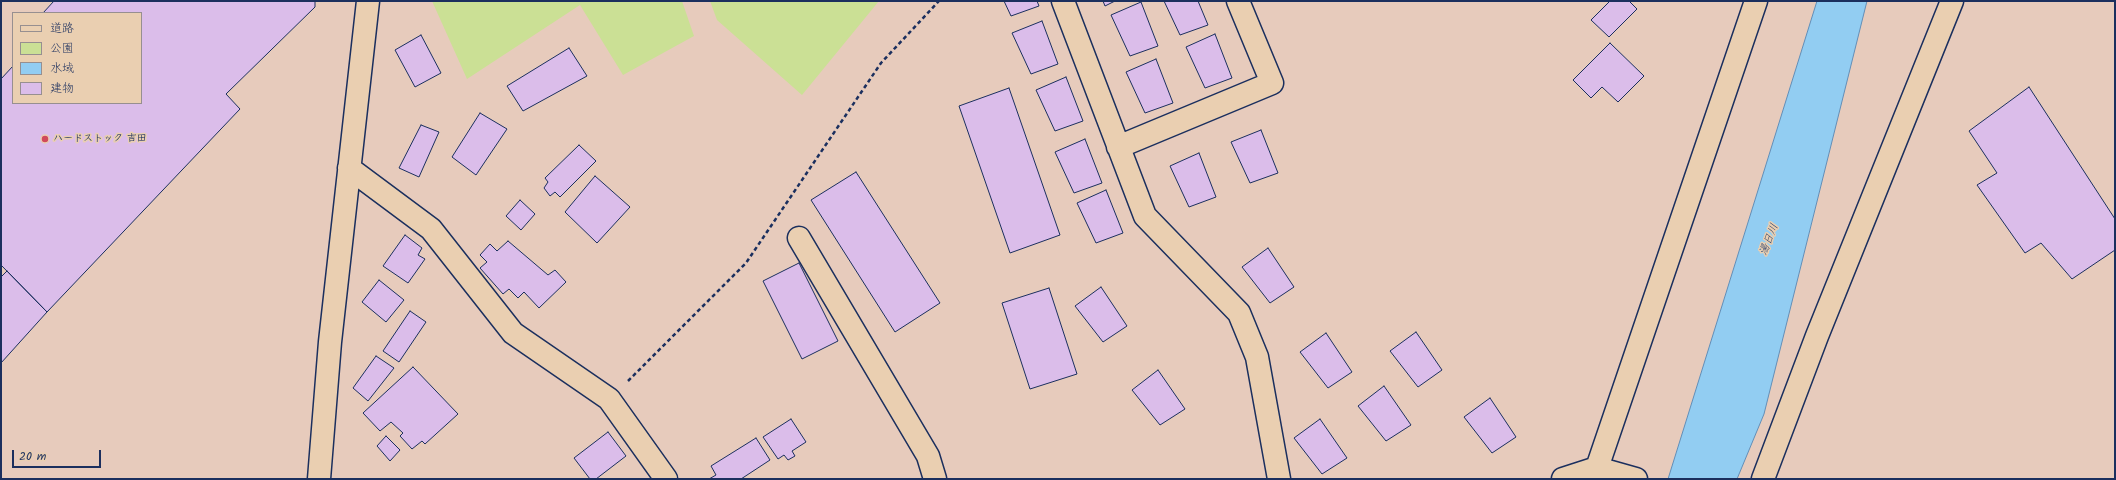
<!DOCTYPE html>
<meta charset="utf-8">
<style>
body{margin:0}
#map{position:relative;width:2116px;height:480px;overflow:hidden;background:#e7cbbc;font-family:Kalam,"Klee One",sans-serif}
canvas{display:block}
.frame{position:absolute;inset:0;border:2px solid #1b2f5e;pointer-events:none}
.legend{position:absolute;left:12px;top:12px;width:130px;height:92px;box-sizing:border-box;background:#eacfb1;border:1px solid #978f90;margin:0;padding:5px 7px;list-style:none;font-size:12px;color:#1b2f5e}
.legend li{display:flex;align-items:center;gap:8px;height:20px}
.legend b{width:20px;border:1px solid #978f90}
.scale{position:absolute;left:12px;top:450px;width:89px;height:18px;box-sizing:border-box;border:2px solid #1b2f5e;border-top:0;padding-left:5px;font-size:12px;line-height:14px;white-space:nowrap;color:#1b2f5e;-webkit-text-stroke:3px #eacfb1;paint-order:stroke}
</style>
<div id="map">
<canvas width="2116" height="480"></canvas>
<div class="frame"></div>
<ul class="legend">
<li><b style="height:5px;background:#eacfb1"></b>道路</li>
<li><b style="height:11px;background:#cbe095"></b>公園</li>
<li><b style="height:11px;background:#92cdf2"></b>水域</li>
<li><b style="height:11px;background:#dbbdea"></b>建物</li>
</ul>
<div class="scale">20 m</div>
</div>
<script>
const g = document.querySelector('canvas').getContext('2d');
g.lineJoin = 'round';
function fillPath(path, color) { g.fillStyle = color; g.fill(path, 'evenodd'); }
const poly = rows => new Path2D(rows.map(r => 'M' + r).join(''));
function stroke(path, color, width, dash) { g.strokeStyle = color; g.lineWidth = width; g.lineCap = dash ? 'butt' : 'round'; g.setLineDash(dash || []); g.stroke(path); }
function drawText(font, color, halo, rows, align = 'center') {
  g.font = font + ' Kalam,"Klee One",sans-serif'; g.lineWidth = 3; g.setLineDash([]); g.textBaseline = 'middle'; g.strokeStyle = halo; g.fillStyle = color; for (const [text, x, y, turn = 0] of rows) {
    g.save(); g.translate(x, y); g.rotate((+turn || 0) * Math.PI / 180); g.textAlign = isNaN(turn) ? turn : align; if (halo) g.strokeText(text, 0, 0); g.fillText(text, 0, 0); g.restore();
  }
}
fillPath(poly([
 [432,1,682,1,694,36,623,75,580,5,467,79],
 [710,1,879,1,802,95,717,20]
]), '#cbe095');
const water = poly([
 [1817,1,1867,1,1764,414,1737,479,1668,479,1817,1]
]);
fillPath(water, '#92cdf2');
stroke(water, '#628eb7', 1);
const building = poly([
 [54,1,315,1,315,7,226,94,240,109,47,312,1,265,1,79,13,66,13,103,141,103,141,13,43,13,54,1],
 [1004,1,1037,1,1039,6,1011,16,1004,1],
 [1103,1,1115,1,1105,6,1103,1],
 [1164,1,1198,1,1208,25,1180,35,1164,1],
 [1610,1,1629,1,1637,9,1609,37,1591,20,1610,1],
 [1141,2,1158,46,1130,56,1111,15,1141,2],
 [1042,21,1058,64,1031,74,1012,33,1042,21],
 [1215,34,1232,78,1205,88,1186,47,1215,34],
 [421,35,441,73,415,87,395,50,421,35],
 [1610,43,1644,76,1618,102,1602,87,1591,98,1573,80,1610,43],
 [569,48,587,76,523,111,507,86,569,48],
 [1156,59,1173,103,1145,113,1126,72,1156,59],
 [1066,77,1083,121,1055,131,1036,90,1066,77],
 [2029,87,2115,219,2115,250,2072,279,2041,243,2025,253,1977,185,1997,173,1969,131,2029,87],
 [1009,88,1060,235,1010,253,959,106,1009,88],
 [480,113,507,129,476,175,452,157,480,113],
 [421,125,439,132,419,177,399,168,421,125],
 [1261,130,1278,173,1250,183,1231,142,1261,130],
 [1085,139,1102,183,1074,193,1055,152,1085,139],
 [579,145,596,161,560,197,555,192,550,196,544,188,548,182,545,178,579,145],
 [1199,153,1216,197,1189,207,1170,166,1199,153],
 [856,172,940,303,895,332,811,200,856,172],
 [595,176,630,207,597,243,565,212,595,176],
 [1106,190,1123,233,1096,243,1077,203,1106,190],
 [520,200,535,214,521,230,506,216,520,200],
 [405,235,422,248,418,255,425,259,408,283,383,266,405,235],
 [508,241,548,275,555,270,566,282,539,308,524,292,518,298,509,289,503,294,480,268,487,262,480,255,490,244,497,251,508,241],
 [1268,248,1294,287,1270,303,1242,267,1268,248],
 [799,263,838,341,802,359,763,281,799,263],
 [7,271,47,312,1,363,1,277,7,271],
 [379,280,404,300,386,322,362,302,379,280],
 [1101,287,1127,326,1103,342,1075,306,1101,287],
 [1049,288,1077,374,1030,389,1002,303,1049,288],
 [410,311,426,322,399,362,383,351,410,311],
 [1416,332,1442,370,1418,387,1390,351,1416,332],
 [1326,333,1352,372,1328,388,1300,352,1326,333],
 [376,356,394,368,368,401,353,388,376,356],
 [413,367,458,414,425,444,422,441,412,449,400,436,403,433,391,422,380,431,363,413,413,367],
 [1158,370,1185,409,1160,425,1132,390,1158,370],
 [1384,386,1411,425,1386,441,1358,406,1384,386],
 [1490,398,1516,437,1492,453,1464,417,1490,398],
 [791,419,806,442,792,451,795,456,788,460,784,455,778,459,763,437,791,419],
 [1320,419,1347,458,1322,474,1294,438,1320,419],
 [608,432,626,456,596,479,590,479,574,458,608,432],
 [386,436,400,450,390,461,377,446,386,436],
 [756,438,770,460,741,479,709,479,716,475,711,466,756,438]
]);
fillPath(building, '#dbbdea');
stroke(building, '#1b2f5e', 1);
const minor = poly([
 [1063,1,1145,216,1239,313,1257,357,1279,479],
 [1118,147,1272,83,1238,1],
 [349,168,431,229,513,333,609,399,666,479],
 [799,238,928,456,935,479],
 [319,479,330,342,368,1],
 [1563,479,1597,468,1636,479],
 [1591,479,1597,468,1756,1],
 [1763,479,1817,336,1952,1]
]);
stroke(minor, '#1b2f5e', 25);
stroke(poly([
 [628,381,746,263,881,63,939,1]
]), '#1b2f5e', 2.5, [4, 3]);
stroke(minor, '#eacfb1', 22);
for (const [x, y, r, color] of [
 [45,139,4,"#d1495b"]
]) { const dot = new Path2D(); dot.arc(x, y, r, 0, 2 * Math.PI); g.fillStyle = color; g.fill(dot); stroke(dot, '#eacfb1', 1.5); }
drawText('bold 10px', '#1b2f5e', '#eacfb1', [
 ["ハードストック 吉田",53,139]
], 'left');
drawText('italic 11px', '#273f6d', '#eacfb1', [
 ["湯日川",1770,240,-68]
]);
</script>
